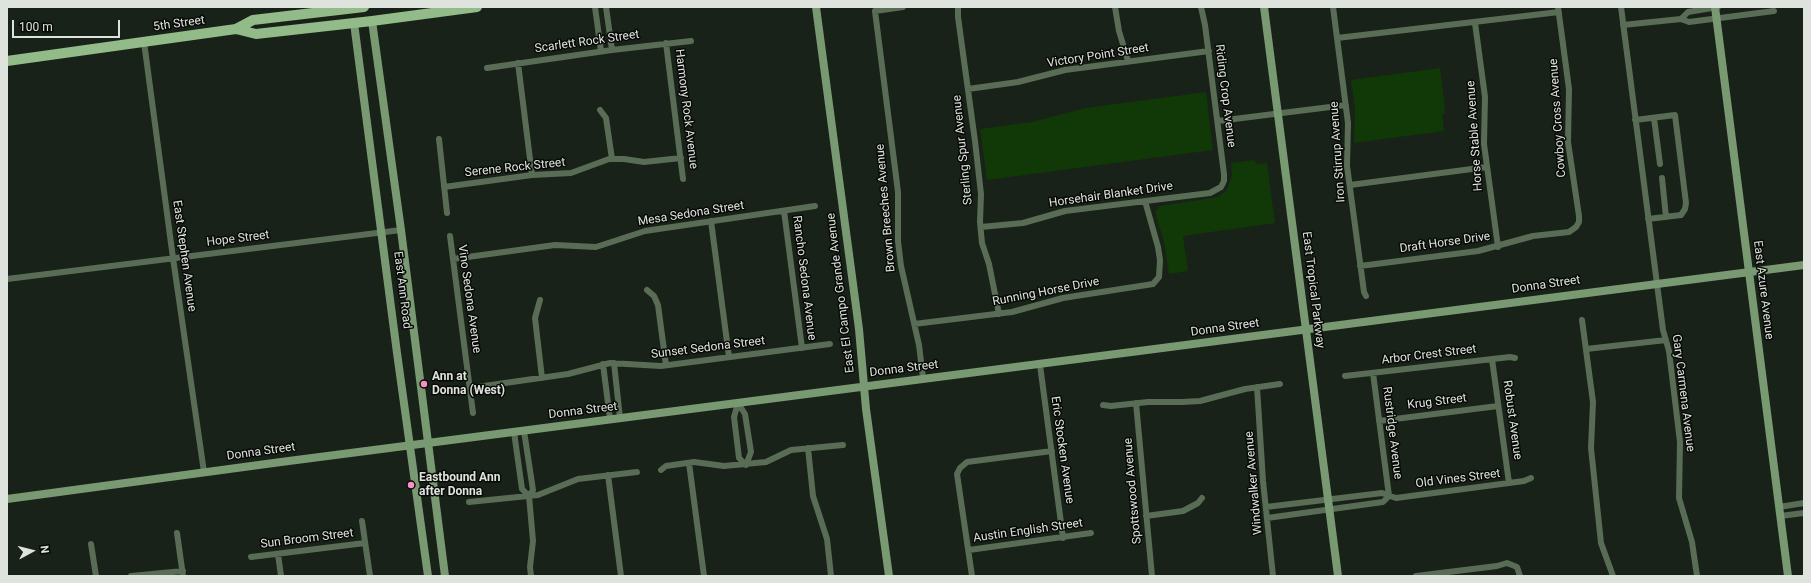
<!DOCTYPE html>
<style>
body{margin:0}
#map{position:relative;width:1811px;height:583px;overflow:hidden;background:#192218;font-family:Roboto,sans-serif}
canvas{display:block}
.frame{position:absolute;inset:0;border:8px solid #dee4dd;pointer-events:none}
.north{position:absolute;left:12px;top:531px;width:40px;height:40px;-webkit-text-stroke:3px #070a06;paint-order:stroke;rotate:83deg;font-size:11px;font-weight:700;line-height:16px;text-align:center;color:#dee4dd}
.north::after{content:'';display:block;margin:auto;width:14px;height:18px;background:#dee4dd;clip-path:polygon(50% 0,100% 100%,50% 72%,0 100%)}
.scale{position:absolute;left:12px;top:20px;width:108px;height:18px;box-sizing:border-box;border:2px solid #dee4dd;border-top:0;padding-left:5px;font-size:12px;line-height:14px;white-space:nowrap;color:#dee4dd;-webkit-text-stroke:3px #070a06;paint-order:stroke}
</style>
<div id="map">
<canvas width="1811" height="583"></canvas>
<div class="frame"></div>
<div class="north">N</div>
<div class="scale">100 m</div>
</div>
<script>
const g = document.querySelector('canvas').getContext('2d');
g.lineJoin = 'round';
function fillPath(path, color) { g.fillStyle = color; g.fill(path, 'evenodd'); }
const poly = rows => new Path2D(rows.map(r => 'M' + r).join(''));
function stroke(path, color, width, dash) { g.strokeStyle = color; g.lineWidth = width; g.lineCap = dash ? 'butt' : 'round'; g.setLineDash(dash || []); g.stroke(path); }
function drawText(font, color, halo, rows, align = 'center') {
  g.font = font + ' Roboto,sans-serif'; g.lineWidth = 3; g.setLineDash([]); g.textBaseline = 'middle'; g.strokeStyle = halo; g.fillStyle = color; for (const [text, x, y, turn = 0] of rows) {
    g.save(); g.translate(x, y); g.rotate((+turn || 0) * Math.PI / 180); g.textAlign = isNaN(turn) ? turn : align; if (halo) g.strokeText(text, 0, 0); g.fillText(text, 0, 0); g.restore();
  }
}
fillPath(poly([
 [1440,68,1444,99,1445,114,1442,115,1444,131,1354,143,1355,109,1351,80],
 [1206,92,1213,150,987,180,980,129,1032,122,1086,108],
 [1254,160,1257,164,1267,163,1275,223,1183,236,1188,271,1169,274,1164,242,1155,212,1160,206,1218,197,1227,190,1232,175,1231,163]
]), '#113807');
stroke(poly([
 [595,7,601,51],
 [606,7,612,50],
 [903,7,875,11,898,192,898,241,901,266,919,345,923,378],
 [958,7,958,17,975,141,981,194,980,222,982,243,989,264,999,314],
 [1115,7,1119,31,1128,61],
 [1333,7,1348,123,1347,166,1364,292,1366,296],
 [1621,7,1663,330,1669,351,1680,442,1679,498,1692,542,1697,576],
 [1681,19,1688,12,1718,7],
 [1475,23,1485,97,1484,144,1498,247],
 [1623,25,1681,19,1689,22,1774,11],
 [1337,38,1559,12],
 [144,42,173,258,204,472],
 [666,43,683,179],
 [518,63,532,175],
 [487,68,612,50,691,41],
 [968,89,1018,82,1065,70,1209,51],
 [600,110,606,118,612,159],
 [1654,118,1660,164],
 [1635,120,1675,115,1686,203,1685,209,1681,215,1648,219],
 [1218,121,1346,105],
 [439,139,447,213],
 [1662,178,1666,217],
 [1350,185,1487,167],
 [444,187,532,175,571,173,609,159,624,159,644,162,681,158],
 [784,211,802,348],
 [711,221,729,357],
 [981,227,1023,223,1065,211,1210,193,1221,187,1224,181,1224,174,1205,25,1201,7],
 [450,236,473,413],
 [453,259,555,245,596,247,645,231,815,206],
 [1360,266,1478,251,1533,236,1569,232,1576,227,1579,222,1579,216,1568,142,1569,89,1558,7],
 [7,279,401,230],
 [647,290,654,296,658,305,666,365],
 [540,300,535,318,542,378],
 [1582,320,1593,402,1591,448,1601,543,1613,576],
 [914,324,1012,312,1063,298,1153,284,1159,277,1160,260,1158,247,1145,201],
 [1586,349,1666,340],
 [1492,359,1509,483],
 [614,363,620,418],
 [603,364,610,419],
 [1040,365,1063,538],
 [1373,373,1389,496],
 [1345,376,1510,357,1515,358],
 [1257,387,1263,481,1273,576],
 [470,388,568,374,610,363,661,366,830,344],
 [738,403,745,414,751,452,746,465,739,458,734,417,738,403],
 [1136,403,1152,576],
 [1103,405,1111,406,1148,402,1182,402,1200,401,1245,389,1280,384],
 [1379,421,1498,406],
 [524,431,533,490,529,496,533,541,530,567,531,576],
 [514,432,522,489,529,496],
 [808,448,813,496,827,539,831,576],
 [689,463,704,576],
 [661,470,666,466,694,462,724,466,766,462,791,450,843,445],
 [608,475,621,576],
 [469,502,538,495,578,479,637,472],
 [1266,507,1382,493,1396,498,1524,481,1531,478],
 [1779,507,1804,503],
 [1146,516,1183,511,1198,503,1202,498],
 [1780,516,1804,513],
 [1267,518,1383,502,1389,496],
 [362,521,370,576],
 [177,533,183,576],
 [91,544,96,576],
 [969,550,1091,533],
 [278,554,281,576],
 [251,557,365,543],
 [131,576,183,571],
 [972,576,957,474,960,468,967,462,1052,451],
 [1416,576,1497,566,1507,563,1517,567,1520,576]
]), '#596c55', 6);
stroke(poly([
 [816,7,859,329,866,409,889,576],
 [1264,7,1338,576],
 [1715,7,1788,576],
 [372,21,401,230,445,576],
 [354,23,397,353,428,576],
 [7,499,281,462,1804,265]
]), '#799972', 8);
stroke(poly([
 [236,29,253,20,364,7],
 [7,61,236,29,256,34,372,21,477,7]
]), '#92bb89', 10);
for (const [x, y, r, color] of [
 [424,384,4,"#fb8fc4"],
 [411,485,4,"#fb8fc4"]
]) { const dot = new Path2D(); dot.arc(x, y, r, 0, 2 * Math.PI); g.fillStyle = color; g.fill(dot); stroke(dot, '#070a06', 1.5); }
drawText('12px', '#dee4dd', '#070a06', [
 ["5th Street",179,24,-8],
 ["Scarlett Rock Street",587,42,-8],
 ["Victory Point Street",1098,56,-9],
 ["Riding Crop Avenue",1225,96,83],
 ["Harmony Rock Avenue",686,109,83],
 ["Cowboy Cross Avenue",1558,118,-94],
 ["Horse Stable Avenue",1475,136,-94],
 ["Sterling Spur Avenue",963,150,-96],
 ["Iron Stirrup Avenue",1338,152,-94],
 ["Serene Rock Street",515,168,-6],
 ["Horsehair Blanket Drive",1111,195,-8],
 ["Brown Breeches Avenue",886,208,-95],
 ["Mesa Sedona Street",691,214,-9],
 ["Hope Street",238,239,-7],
 ["Draft Horse Drive",1445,243,-8],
 ["East Stephen Avenue",184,256,82],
 ["Rancho Sedona Avenue",804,278,83],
 ["Donna Street",1546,285,-8],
 ["East Ann Road",402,290,83],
 ["East Tropical Parkway",1313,290,83],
 ["East Azure Avenue",1763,290,83],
 ["Running Horse Drive",1046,292,-11],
 ["East El Campo Grande Avenue",841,293,-97],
 ["Vino Sedona Avenue",469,299,82],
 ["Donna Street",1225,328,-8],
 ["Sunset Sedona Street",708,348,-7],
 ["Arbor Crest Street",1429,355,-7],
 ["Donna Street",904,369,-7],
 ["Gary Carmena Avenue",1683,393,83],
 ["Krug Street",1437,402,-7],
 ["Donna Street",583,411,-7],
 ["Robust Avenue",1512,420,82],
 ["Rustridge Avenue",1392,433,83],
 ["Eric Stocken Avenue",1062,450,82],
 ["Donna Street",261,452,-8],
 ["Old Vines Street",1458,479,-7],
 ["Windwalker Avenue",1254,483,-95],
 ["Spottswood Avenue",1133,491,-95],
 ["Austin English Street",1028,531,-8],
 ["Sun Broom Street",307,539,-7]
]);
drawText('bold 12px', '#dee4dd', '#070a06', [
 ["Ann at",432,377],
 ["Donna (West)",432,391],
 ["Eastbound Ann",419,478],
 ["after Donna",419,492]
], 'left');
</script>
